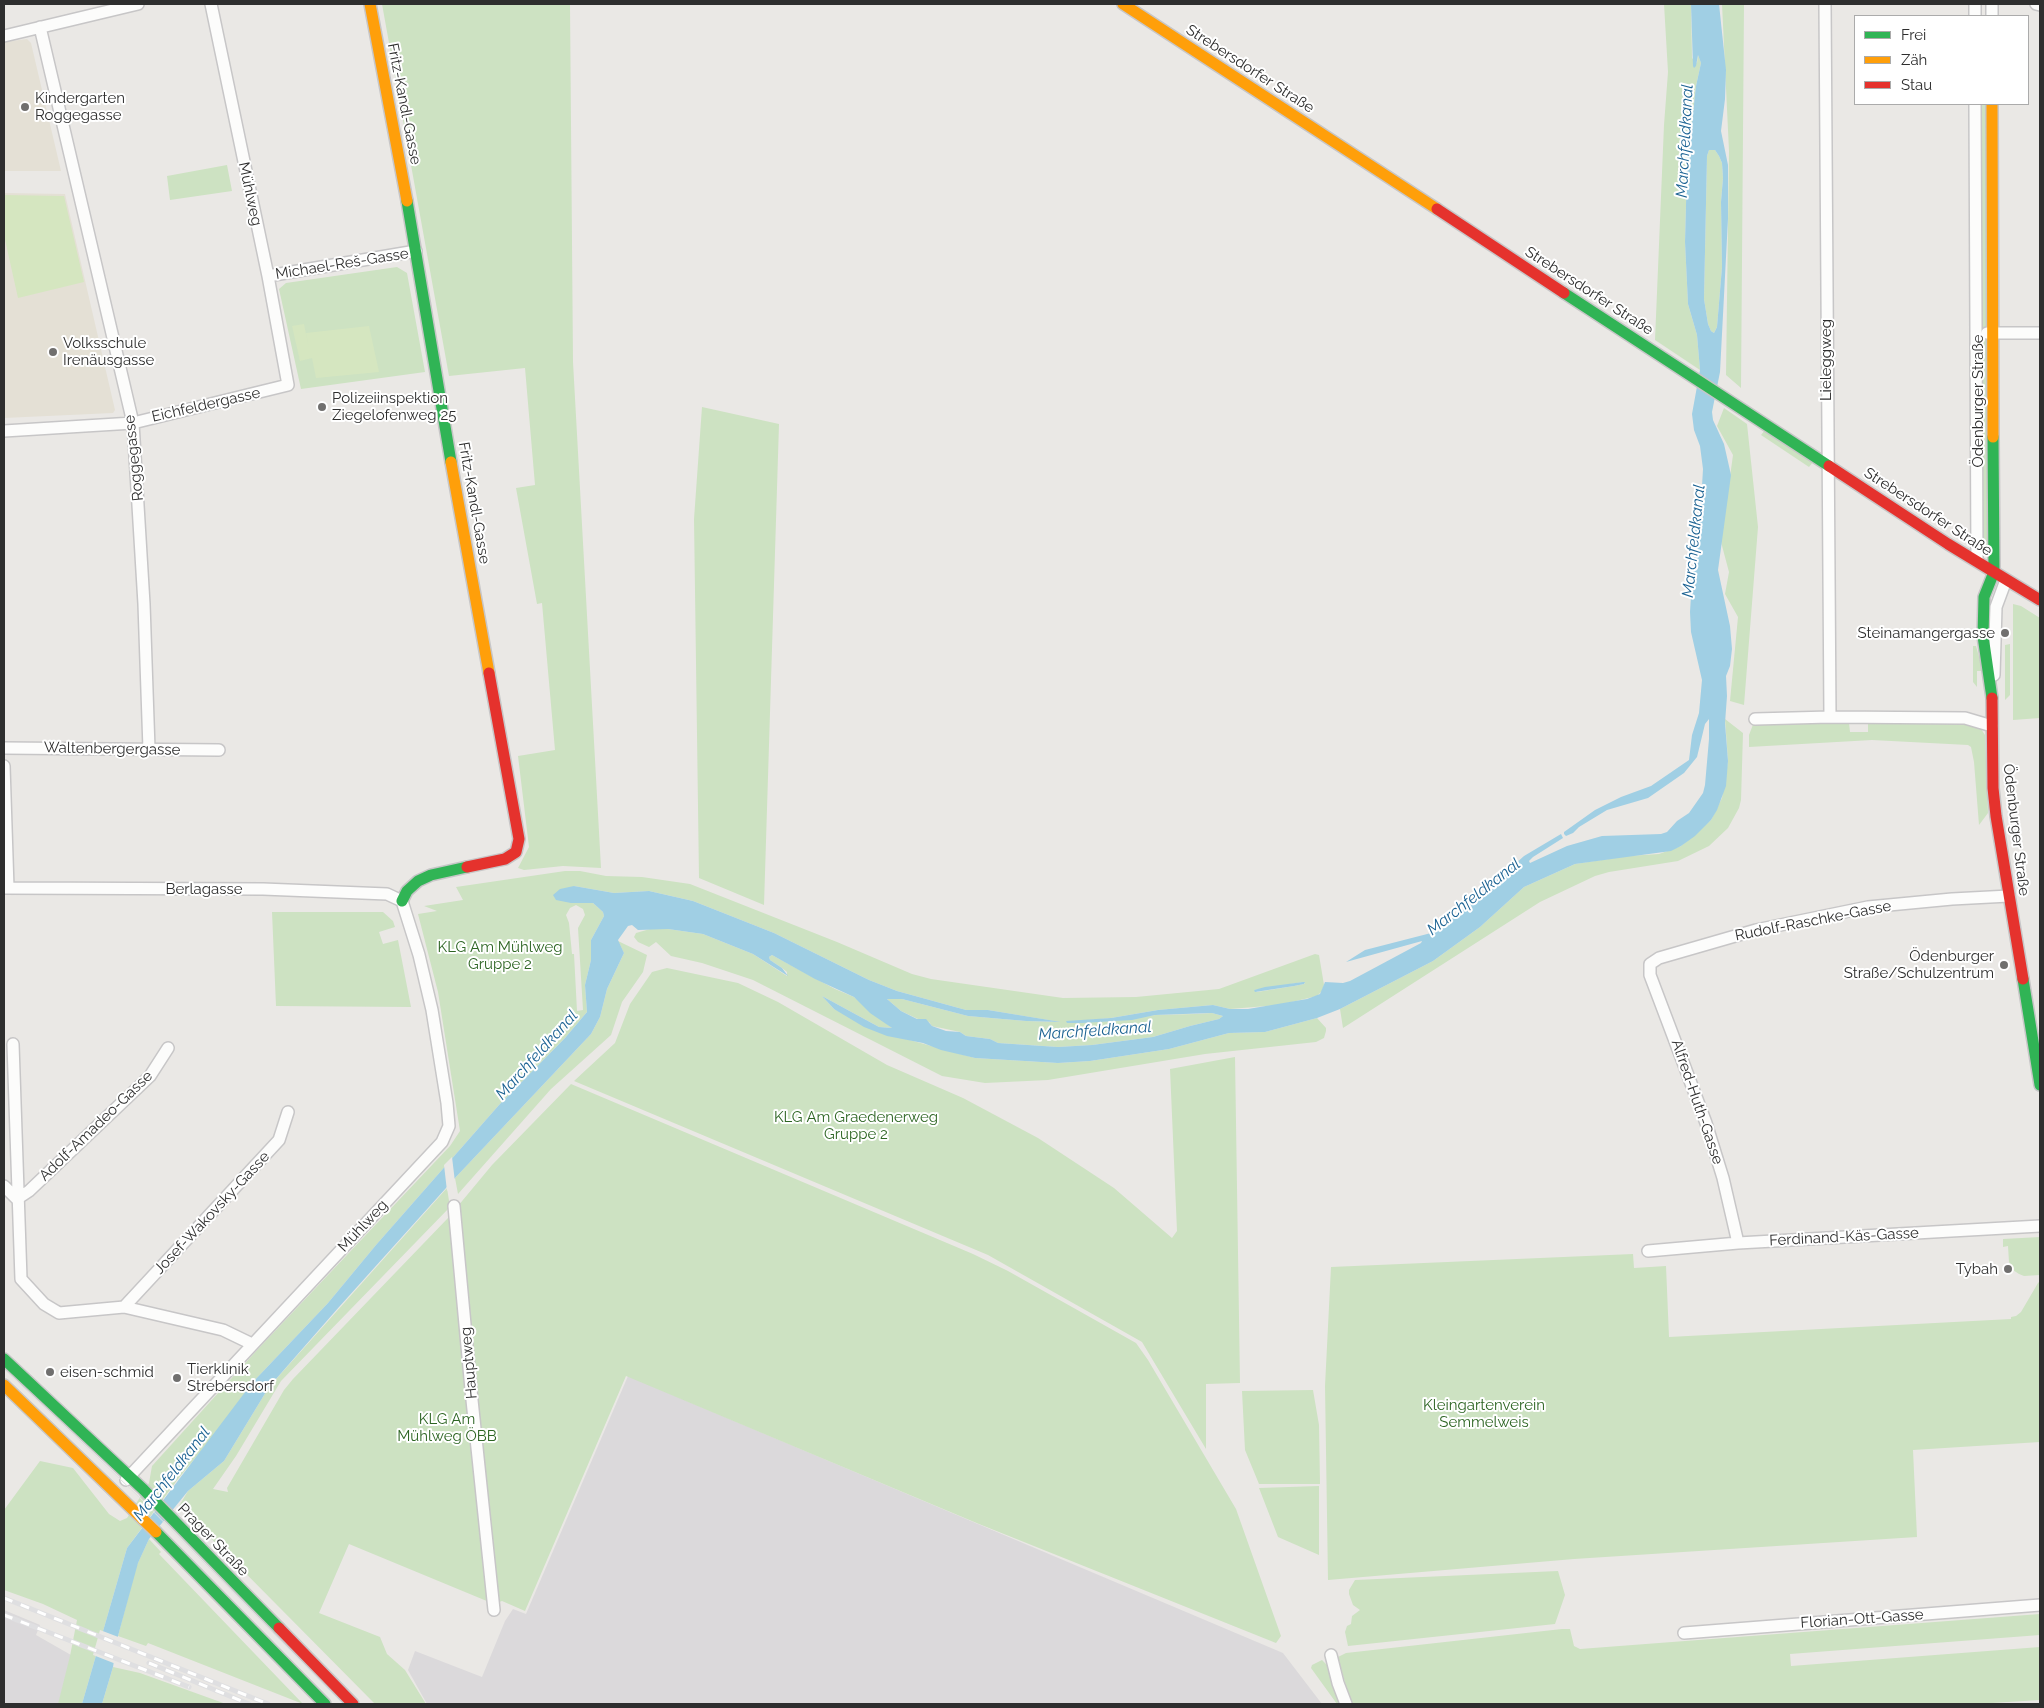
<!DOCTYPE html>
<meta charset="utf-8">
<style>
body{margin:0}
#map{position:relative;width:2044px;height:1708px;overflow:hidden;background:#eae8e5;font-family:Raleway,sans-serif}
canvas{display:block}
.frame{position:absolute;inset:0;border:5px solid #2e2e2e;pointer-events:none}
.legend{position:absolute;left:1854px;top:15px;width:175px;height:90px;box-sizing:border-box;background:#fff;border:1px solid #ababab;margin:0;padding:6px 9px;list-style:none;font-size:15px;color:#2e2e2e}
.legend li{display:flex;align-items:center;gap:10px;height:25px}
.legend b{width:25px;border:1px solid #ababab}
</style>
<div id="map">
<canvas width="2044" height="1708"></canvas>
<div class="frame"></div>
<ul class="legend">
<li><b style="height:6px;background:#30b455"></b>Frei</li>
<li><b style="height:6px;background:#ff9f0a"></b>Zäh</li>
<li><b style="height:6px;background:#e5322d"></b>Stau</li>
</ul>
</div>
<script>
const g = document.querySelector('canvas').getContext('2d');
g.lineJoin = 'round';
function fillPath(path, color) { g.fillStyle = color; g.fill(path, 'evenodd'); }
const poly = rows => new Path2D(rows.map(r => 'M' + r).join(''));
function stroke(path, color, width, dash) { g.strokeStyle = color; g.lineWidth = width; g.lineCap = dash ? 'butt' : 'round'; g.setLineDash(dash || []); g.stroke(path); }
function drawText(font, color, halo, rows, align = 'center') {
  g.font = font + ' Raleway,sans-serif'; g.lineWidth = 4; g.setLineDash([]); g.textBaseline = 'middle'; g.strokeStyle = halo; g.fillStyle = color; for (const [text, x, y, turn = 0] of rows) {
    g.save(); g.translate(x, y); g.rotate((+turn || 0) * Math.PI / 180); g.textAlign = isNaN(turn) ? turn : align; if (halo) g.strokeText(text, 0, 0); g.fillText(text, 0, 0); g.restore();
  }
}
fillPath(poly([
 [628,1376,1283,1653,1322,1704,427,1704,408,1670,415,1651,482,1677,505,1621,513,1609,526,1614],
 [4,1610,40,1625,36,1635,71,1655,59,1704,4,1704]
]), '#dbd9db');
fillPath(poly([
 [27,39,31,43,61,171,4,171,4,42],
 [4,193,65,194,115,410,113,413,4,418]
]), '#e4e0d5');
fillPath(poly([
 [382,4,570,4,573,362,601,868,563,866,524,870,518,868,529,847,518,756,555,750,542,603,537,604,516,488,535,485,525,368,449,376],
 [1664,4,1691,4,1692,58,1697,63,1698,55,1701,63,1696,86,1687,168,1685,242,1688,304,1697,335,1700,370,1655,340,1664,125,1668,72],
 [1722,4,1744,4,1741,388,1726,375,1729,151],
 [1979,104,1989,104,1990,323,1984,330,1982,328],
 [1709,150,1715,150,1719,156,1722,163,1723,178,1721,202,1722,267,1717,327,1714,333,1711,331,1708,324,1704,299,1707,156],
 [227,165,232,191,170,200,167,176],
 [397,267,407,273,425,372,301,389,279,289,286,283],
 [1984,340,1987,340,1990,551,1982,547,1981,343],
 [702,407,779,424,764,905,699,878,694,519],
 [1724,408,1747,424,1758,527,1744,705,1730,701,1738,617,1725,594,1729,572,1721,542,1733,455,1717,426],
 [1765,430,1813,462,1809,467,1761,435],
 [2013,604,2021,606,2040,618,2040,718,2013,720],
 [2010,644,2010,695,2005,700,2005,645],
 [1973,646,1976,646,1983,671,1977,671,1977,687,1973,682],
 [1725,719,1743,733,1741,800,1739,808,1728,828,1709,846,1678,861,1609,872,1595,876,1540,902,1343,1028,1340,1009,1433,961,1480,927,1524,887,1575,864,1628,856,1659,854,1681,846,1711,820,1722,798,1728,761],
 [1847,721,1849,723,1850,732,1868,732,1868,721,1959,721,1981,729,1985,735,1988,813,1979,825,1974,762,1971,747,1968,745,1872,740,1749,747,1749,735,1754,722],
 [565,871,580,871,606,876,642,877,690,884,837,942,912,974,931,979,1063,998,1136,997,1219,989,1315,954,1319,955,1324,985,1322,991,1317,996,1279,1005,1230,1009,1213,1005,1158,1010,1111,1018,1066,1022,1115,1021,1155,1015,1195,1014,1212,1013,1223,1016,1219,1019,1190,1026,1153,1037,1092,1045,1058,1047,998,1043,990,1039,966,1036,960,1032,932,1026,929,1022,918,1019,901,1011,887,999,902,999,968,1016,1026,1021,1060,1022,988,1010,966,1010,897,991,869,980,774,933,693,901,649,891,614,893,574,886,571,903,593,903,603,912,604,916,591,940,591,960,585,985,587,1012,565,1038,499,1105,376,1245,328,1303,252,1383,225,1422,178,1479,127,1548,82,1704,58,1704,70,1656,77,1620,43,1604,4,1590,4,1510,40,1461,73,1468,109,1514,120,1521,127,1518,149,1483,152,1466,258,1349,450,1146,460,1131,438,992,418,914,437,911,424,906,463,900,456,887],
 [576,905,583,909,585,915,578,928,583,1010,577,1011,574,954,572,954,569,923,566,915,570,908],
 [1303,982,1305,983,1304,984,1294,986,1257,992,1254,990],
 [272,912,383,912,393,921,395,927,379,932,383,944,398,940,411,1007,276,1006],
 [650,929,668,929,703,934,753,954,787,976,787,972,782,968,770,960,769,957,772,955,835,989,854,997,892,1028,879,1027,822,996,834,1009,906,1039,975,1058,1058,1063,1090,1061,1169,1049,1229,1033,1265,1032,1317,1018,1326,1028,1326,1031,1324,1038,1316,1042,1205,1054,1048,1080,985,1083,942,1076,753,980,702,963,671,956,656,942,649,947,638,942,634,937,636,933],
 [618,941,647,955,643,972,622,1002,611,1035,551,1089,458,1194,455,1178,591,1034,600,1017,607,989,624,953],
 [667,968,738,983,778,1002,887,1065,963,1098,1038,1138,1114,1188,1172,1238,1177,1231,1170,1069,1235,1057,1240,1383,1206,1384,1206,1449,1142,1342,988,1255,574,1081,615,1043,630,1004,652,972],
 [571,1084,973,1254,1008,1271,1136,1343,1148,1360,1236,1509,1281,1636,1276,1643,979,1524,626,1376,525,1611,502,1601,494,1604,349,1544,319,1613,380,1637,387,1654,405,1670,426,1704,375,1704,179,1506,188,1491,224,1461,269,1387,447,1188,450,1207,281,1381,236,1456,213,1489,228,1492,227,1488,284,1390,293,1379,448,1218,492,1165],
 [2040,1237,2040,1275,2024,1276,2019,1274,2013,1270,2009,1262,2008,1246,2003,1247,2003,1239],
 [1633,1254,1634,1268,1666,1266,1669,1337,2011,1319,2011,1317,2016,1316,2021,1312,2038,1283,2040,1281,2040,1442,1913,1450,1917,1537,1574,1559,1328,1580,1325,1386,1331,1267],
 [1313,1390,1319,1425,1320,1484,1259,1484,1245,1450,1242,1391],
 [1319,1486,1319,1555,1278,1537,1259,1488],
 [149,1539,161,1552,159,1554,303,1704,148,1643,146,1646,118,1636,136,1567],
 [1558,1571,1565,1595,1555,1624,1348,1646,1345,1632,1347,1626,1351,1624,1352,1616,1360,1610,1353,1605,1349,1594,1349,1590,1355,1580],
 [2040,1614,2040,1635,1790,1654,1791,1666,2040,1647,2040,1700,1976,1704,1351,1704,1338,1657,1346,1653,1562,1629,1570,1629,1574,1646,1580,1649],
 [1322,1660,1331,1669,1342,1704,1337,1704,1311,1668,1312,1665],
 [113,1667,140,1673,226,1704,102,1704]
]), '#cde2c2');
fillPath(poly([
 [4,195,64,196,84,282,18,298,4,235],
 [304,324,309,349,306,333,369,326,379,372,316,378,312,358,300,361,292,326]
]), '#d5e6c0');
fillPath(poly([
 [1691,4,1719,4,1726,70,1725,99,1721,131,1728,165,1728,219,1720,372,1712,412,1713,420,1724,444,1731,475,1718,570,1730,626,1732,649,1730,666,1726,676,1727,696,1725,723,1728,761,1726,786,1717,810,1711,820,1695,836,1681,846,1671,851,1575,864,1524,887,1480,927,1433,961,1340,1009,1317,1018,1265,1032,1229,1033,1169,1049,1090,1061,1058,1063,975,1058,941,1050,923,1043,887,1036,864,1027,834,1009,822,996,879,1027,892,1028,870,1013,854,997,815,979,772,955,769,957,770,960,782,968,788,976,753,954,703,934,668,929,638,930,632,925,628,926,618,940,624,953,607,989,600,1017,591,1034,455,1178,339,1307,269,1387,224,1461,188,1491,149,1539,138,1563,118,1636,113,1667,102,1704,82,1704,127,1548,252,1383,328,1303,376,1245,499,1105,565,1038,587,1012,585,985,591,960,591,940,604,916,603,912,593,903,571,903,556,900,553,895,560,889,574,886,614,893,649,891,693,901,774,933,869,980,897,991,966,1010,988,1010,1061,1022,1026,1021,968,1016,902,999,887,999,901,1011,917,1019,926,1019,932,1026,946,1031,960,1032,966,1036,990,1039,998,1043,1058,1047,1092,1045,1153,1037,1190,1026,1219,1019,1223,1016,1212,1013,1155,1015,1132,1020,1082,1023,1067,1023,1066,1021,1111,1018,1158,1010,1213,1005,1230,1009,1248,1009,1307,999,1320,994,1325,982,1343,983,1350,981,1421,943,1422,941,1346,962,1365,950,1435,932,1477,898,1524,856,1561,834,1563,838,1533,857,1529,861,1530,863,1567,846,1602,836,1661,834,1667,832,1677,821,1689,813,1703,793,1705,785,1709,739,1709,719,1705,724,1697,757,1684,773,1648,798,1607,810,1579,827,1573,833,1566,836,1564,834,1564,832,1595,810,1621,797,1651,786,1689,760,1692,735,1699,713,1702,680,1691,632,1690,612,1695,532,1701,503,1703,469,1700,446,1694,430,1692,414,1700,370,1697,335,1688,304,1685,242,1687,168,1696,86,1701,63,1698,55,1696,66,1694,68,1693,66],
 [1709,150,1715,150,1719,156,1722,163,1723,178,1721,202,1722,267,1717,327,1714,333,1711,331,1708,324,1704,299,1707,156],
 [1303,982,1305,982,1304,984,1294,986,1255,992,1254,990,1265,987]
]), '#a0cfe4');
fillPath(poly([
 [452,1157,455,1182,447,1191,444,1165],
 [100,1630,121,1638,116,1664,93,1655]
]), '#eae8e5');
const street = poly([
 [1825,4,1830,717],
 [1975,4,1975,16],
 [1992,4,1992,16],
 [2036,4,2040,5],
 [40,27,133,423,144,604,149,749],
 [4,36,138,4],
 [1975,104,1977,561],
 [268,276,416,251],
 [1987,333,2040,333],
 [4,431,133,423,288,385,268,276,211,4],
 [1994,675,1996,607,2006,580],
 [1755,719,1830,717,1965,718,1992,726],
 [4,748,219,750],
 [4,766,8,888],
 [4,888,263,889,387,894,402,901,419,955,432,1010,447,1103,449,1126,442,1142,126,1480],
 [13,1044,21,1279,44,1304,59,1313,124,1307,223,1330,252,1344],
 [4,1186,17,1199,29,1191,150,1076,168,1048],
 [454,1206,472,1400,494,1610],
 [1738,1243,1723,1178,1706,1123,1650,975,1650,964,1659,958,1756,930,1868,907,1952,899,2009,896],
 [1648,1251,1738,1243,2040,1226],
 [124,1307,279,1140,288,1112],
 [1684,1633,2040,1605],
 [1331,1655,1338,1683,1346,1704]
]);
const fast = poly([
 [407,201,451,462],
 [1564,293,1829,466],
 [1992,698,1983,636,1984,597,1994,572,1993,437],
 [402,901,407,891,418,881,431,875,467,867],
 [2023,979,2040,1085],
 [4,1359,144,1490,279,1628],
 [156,1532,325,1704]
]);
const slow = poly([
 [370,4,407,201],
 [1123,4,1437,209],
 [1992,104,1993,437],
 [451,462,489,673],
 [4,1385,156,1532]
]);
const jam = poly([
 [1437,209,1564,293],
 [1829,466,1948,544,2040,600],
 [1992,698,1993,788,1996,816,2023,979],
 [467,867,505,859,516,852,519,839,489,673],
 [279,1628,353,1704]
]);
stroke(street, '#c7c6c7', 14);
stroke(fast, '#c7c6c7', 14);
stroke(slow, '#c7c6c7', 14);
stroke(jam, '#c7c6c7', 14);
stroke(street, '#fcfcfb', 11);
stroke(fast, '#30b455', 11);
stroke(slow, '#ff9f0a', 11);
stroke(jam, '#e5322d', 11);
stroke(poly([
 [4,1369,139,1497,343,1704]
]), '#dfdfe1', 1);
const rail = poly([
 [4,1598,268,1704],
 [4,1615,189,1687],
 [149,1663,249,1704]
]);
stroke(rail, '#dfdfe1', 5);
stroke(rail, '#fff', 3, [9]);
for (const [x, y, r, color] of [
 [25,107,5,"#706f6e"],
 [53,352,5,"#706f6e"],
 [322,407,5,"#706f6e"],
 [2005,633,5,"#706f6e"],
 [2004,965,5,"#706f6e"],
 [2008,1269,5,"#706f6e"],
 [50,1372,5,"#706f6e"],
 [177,1378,5,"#706f6e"]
]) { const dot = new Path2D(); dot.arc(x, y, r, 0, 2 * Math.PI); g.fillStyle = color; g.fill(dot); stroke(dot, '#fff', 2); }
drawText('15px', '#2e2e2e', '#fff', [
 ["Strebersdorfer Straße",1250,69,33],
 ["Fritz-Kandl-Gasse",404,104,79],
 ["Mühlweg",250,194,78],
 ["Michael-Reš-Gasse",342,264,-9],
 ["Strebersdorfer Straße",1589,291,33],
 ["Lieleggweg",1826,360,-90],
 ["Ödenburger Straße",1978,401,-90],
 ["Eichfeldergasse",206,405,-13],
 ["Roggegasse",134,458,-96],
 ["Fritz-Kandl-Gasse",474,503,80],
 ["Strebersdorfer Straße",1928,512,33],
 ["Waltenbergergasse",112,749,1],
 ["Ödenburger Straße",2016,830,83],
 ["Berlagasse",204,889],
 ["Rudolf-Raschke-Gasse",1813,921,-11],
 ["Alfred-Huth-Gasse",1697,1102,71],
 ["Adolf-Amadeo-Gasse",96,1126,-44],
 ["Josef-Wakovsky-Gasse",212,1213,-47],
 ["Mühlweg",363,1226,-47],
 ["Ferdinand-Käs-Gasse",1844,1237,-3],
 ["Hauptweg",469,1363,-95],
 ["Prager Straße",213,1540,46],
 ["Florian-Ott-Gasse",1862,1619,-4]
]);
drawText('15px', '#2e2e2e', '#fff', [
 ["Kindergarten",35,98],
 ["Roggegasse",35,115],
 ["Volksschule",63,343],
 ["Irenäusgasse",63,360],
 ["Polizeiinspektion",332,398],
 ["Ziegelofenweg 25",332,415],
 ["Steinamangergasse",1995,633,"right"],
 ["Ödenburger",1994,956,"right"],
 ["Straße/Schulzentrum",1994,973,"right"],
 ["Tybah",1998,1269,"right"],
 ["Tierklinik",187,1369],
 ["Strebersdorf",187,1386],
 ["eisen-schmid",60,1372]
], 'left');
drawText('15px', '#2d6523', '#fff', [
 ["KLG Am Mühlweg",500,947],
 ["Gruppe 2",500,964],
 ["KLG Am Graedenerweg",856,1117],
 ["Gruppe 2",856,1134],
 ["Kleingartenverein",1484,1405],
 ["Semmelweis",1484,1422],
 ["KLG Am",447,1419],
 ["Mühlweg ÖBB",447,1436]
]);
drawText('italic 16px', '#1c6393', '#fff', [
 ["Marchfeldkanal",1685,141,-87],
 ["Marchfeldkanal",1694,541,-84],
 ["Marchfeldkanal",1474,897,-38],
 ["Marchfeldkanal",1095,1031,-4],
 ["Marchfeldkanal",537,1055,-48],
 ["Marchfeldkanal",172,1474,-52]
]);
</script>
